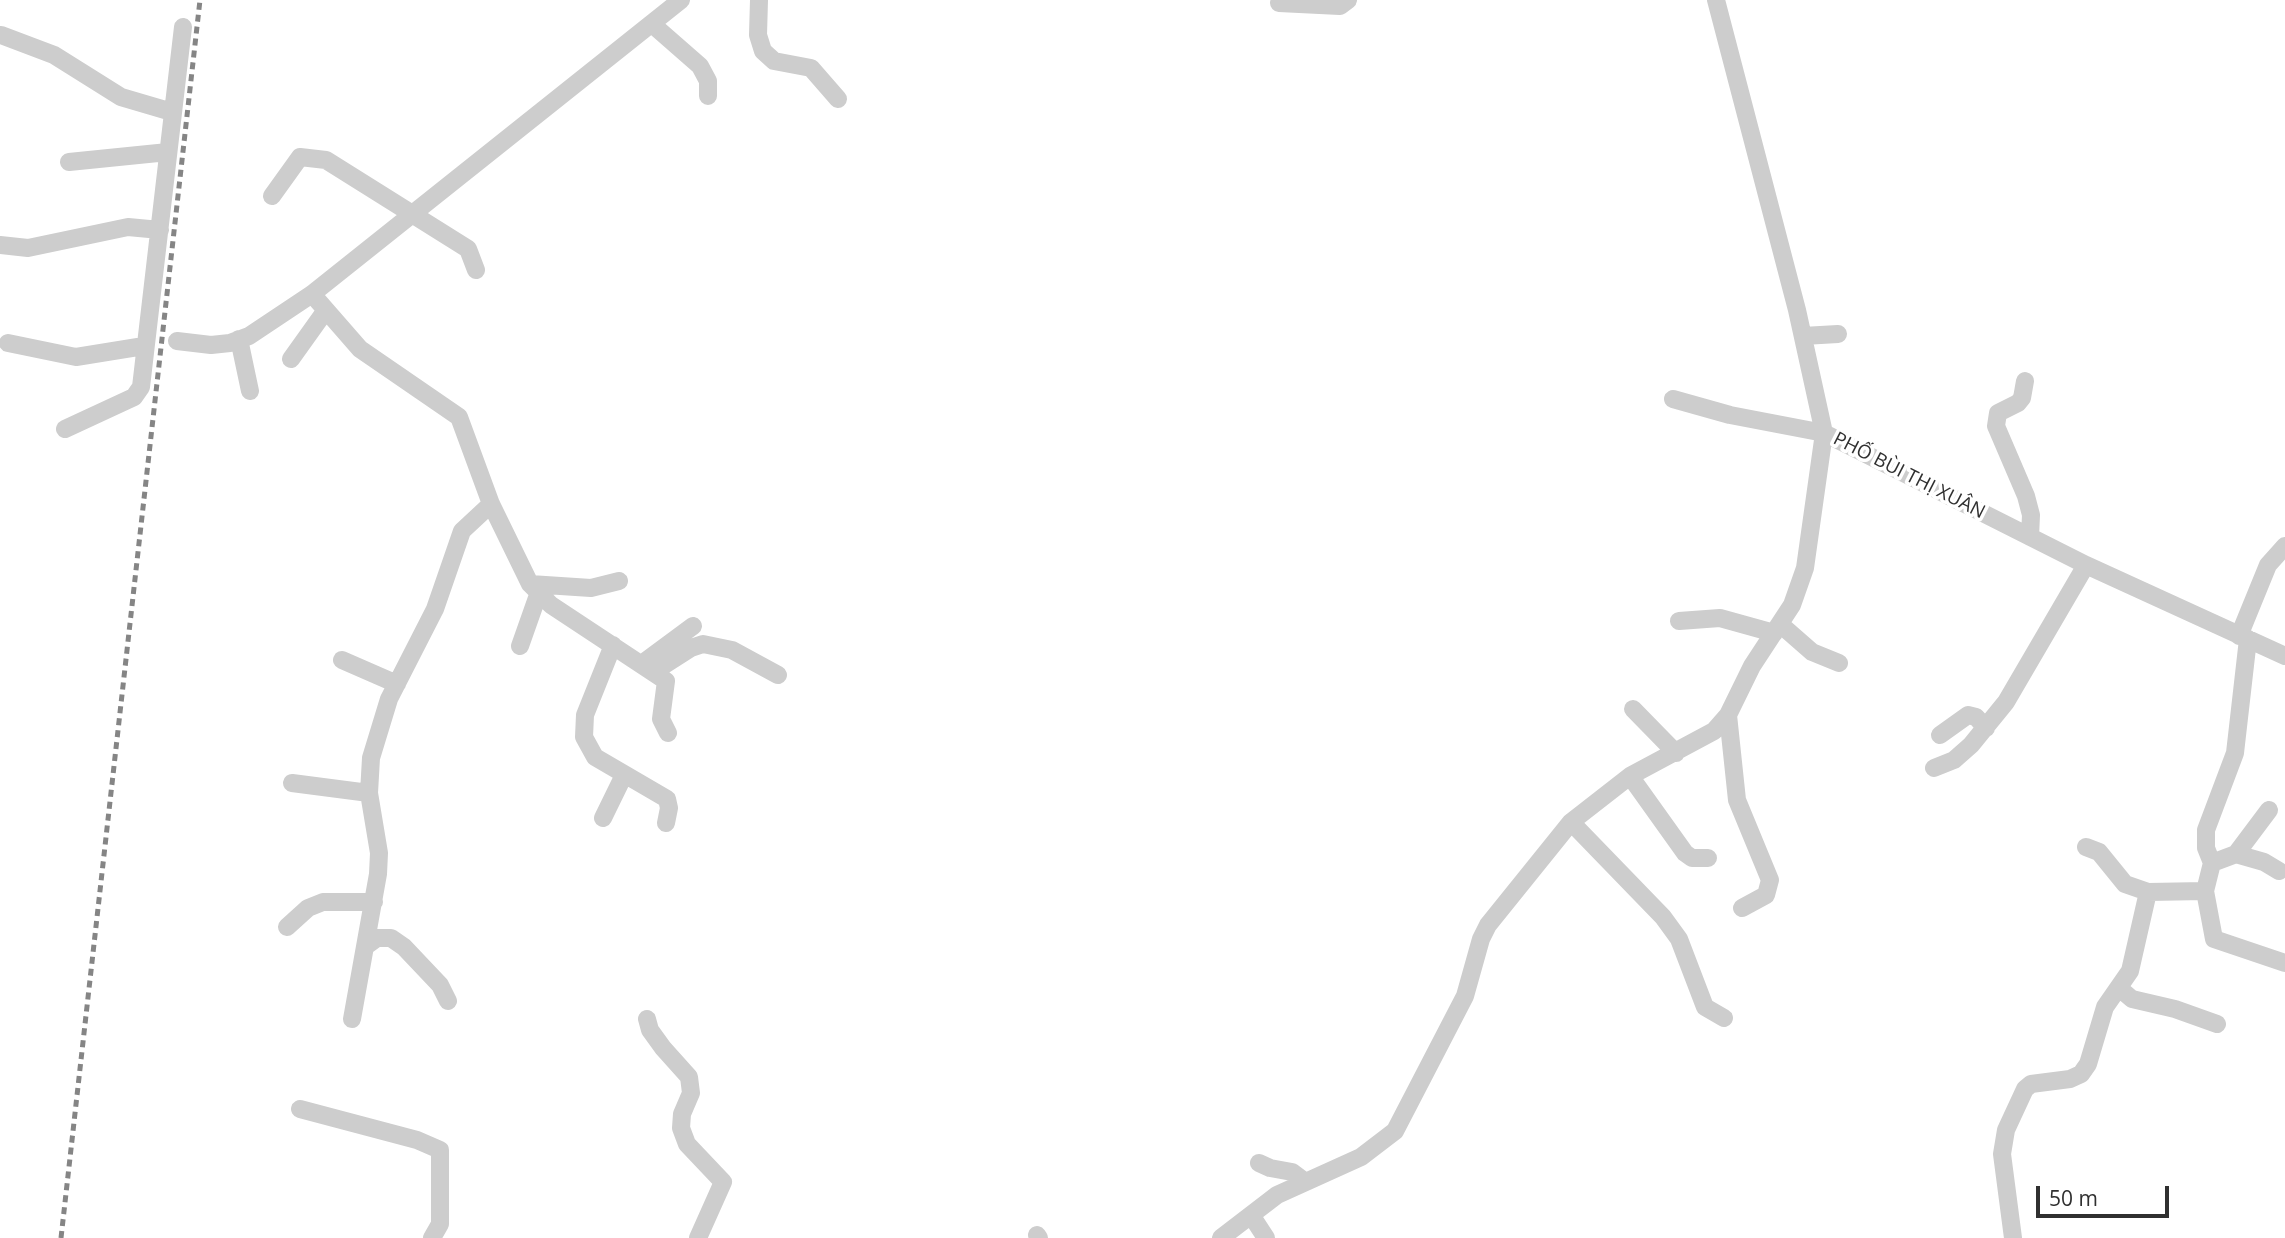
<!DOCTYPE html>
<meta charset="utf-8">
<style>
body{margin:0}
#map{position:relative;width:2285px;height:1238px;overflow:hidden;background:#fff;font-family:"Open Sans",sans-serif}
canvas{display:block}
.scale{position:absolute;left:2036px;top:1186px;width:133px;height:32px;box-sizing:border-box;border:4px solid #303030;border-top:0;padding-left:9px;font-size:21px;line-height:24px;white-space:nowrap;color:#303030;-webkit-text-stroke:5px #fff;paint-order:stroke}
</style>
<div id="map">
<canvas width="2285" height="1238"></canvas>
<div class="scale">50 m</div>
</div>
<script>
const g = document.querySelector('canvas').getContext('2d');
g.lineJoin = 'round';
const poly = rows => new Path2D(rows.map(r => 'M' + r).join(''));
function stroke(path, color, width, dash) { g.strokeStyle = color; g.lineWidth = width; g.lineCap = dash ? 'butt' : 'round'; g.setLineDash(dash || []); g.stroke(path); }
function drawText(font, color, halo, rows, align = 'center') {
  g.font = font + ' "Open Sans",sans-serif'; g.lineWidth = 7; g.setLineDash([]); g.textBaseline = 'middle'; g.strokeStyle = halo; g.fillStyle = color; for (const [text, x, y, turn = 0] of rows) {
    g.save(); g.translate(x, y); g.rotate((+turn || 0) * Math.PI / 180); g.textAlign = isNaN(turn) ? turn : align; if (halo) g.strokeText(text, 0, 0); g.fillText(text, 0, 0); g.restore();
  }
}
stroke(poly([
 [759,0,758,35,763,51,774,61,811,68,838,99],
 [1716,0,1797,310,1824,433,2086,565,2285,656],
 [1279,3,1340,6,1348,0],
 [652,24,700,66,708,81,708,96],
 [1,35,54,55,121,97,172,112],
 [69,162,168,152],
 [272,196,300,157,326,160,468,249,476,270],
 [0,245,28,248,128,227,160,230],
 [312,294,360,349,459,417,491,504,530,584,551,605,666,681,661,719,668,733],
 [1803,336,1838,334],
 [239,339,250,391],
 [177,341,211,345,230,343,249,336,312,294,681,0],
 [8,343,76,357,144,346],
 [291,359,326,310],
 [2025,381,2022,398,2018,403,1998,413,1996,426,2026,496,2031,515,2030,537],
 [65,429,134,397,141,387,183,27],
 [530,584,591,588,619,581],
 [1679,621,1720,618,1774,633],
 [1780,624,1812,652,1839,663],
 [2239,636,2268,565,2285,546],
 [2248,639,2235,753,2206,830,2206,848,2212,863,2205,891,2214,939,2285,963],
 [613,645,585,715,584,737,595,757,667,799,669,808,666,823],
 [520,646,538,595],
 [342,660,397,684],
 [643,663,693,626],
 [655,671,691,648,703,644,732,650,778,675],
 [1633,709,1676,753],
 [1728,715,1737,800,1770,880,1766,895,1742,908],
 [1940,735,1968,715,1976,717,1986,728],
 [1934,768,1954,760,1971,745,2006,702,2086,565],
 [1630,776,1685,853,1692,858,1708,858],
 [292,783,369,793],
 [603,818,624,775],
 [1571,822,1663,917,1679,939,1705,1007,1724,1018],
 [2086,847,2099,852,2125,884,2148,892,2205,891],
 [2236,854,2264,862,2279,871],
 [2212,863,2236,854,2269,810],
 [287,927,308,908,323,902,374,902],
 [366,946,377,938,391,938,404,947,440,985,448,1001],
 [2119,988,2132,999,2175,1009,2217,1024],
 [352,1019,378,874,379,853,369,793,371,758,389,699,435,609,462,531,491,504],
 [647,1019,650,1030,663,1048,689,1077,691,1093,682,1114,681,1128,687,1144,723,1182,698,1238],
 [300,1109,417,1140,440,1150,440,1224,432,1238],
 [1259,1163,1270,1168,1292,1172,1304,1181],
 [1251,1215,1266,1238],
 [1037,1235,1039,1238],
 [1221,1238,1277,1195,1361,1157,1395,1131,1465,996,1481,939,1488,925,1571,822,1630,776,1714,731,1728,715,1752,666,1792,605,1805,568,1824,433,1730,415,1673,399],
 [2013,1238,2002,1154,2006,1130,2025,1089,2031,1084,2070,1079,2081,1074,2088,1064,2105,1007,2130,971,2148,892]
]), '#cdcdcd', 18);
stroke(poly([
 [61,1238,200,0]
]), '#858585', 5, [7, 5]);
drawText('19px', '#303030', '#fff', [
 ["PHỐ BÙI THỊ XUÂN",1909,476,27]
]);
</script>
